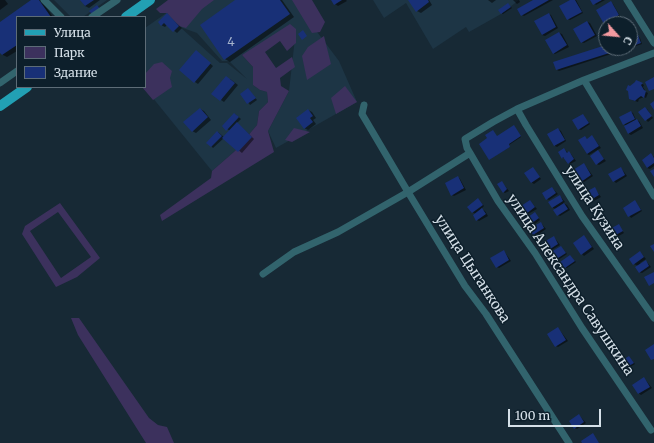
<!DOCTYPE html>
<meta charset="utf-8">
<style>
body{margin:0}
#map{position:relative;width:654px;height:443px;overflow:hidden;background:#172935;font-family:Merriweather,serif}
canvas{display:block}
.legend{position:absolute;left:16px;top:16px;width:130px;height:72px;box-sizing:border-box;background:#0d1f2b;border:1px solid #5d6c77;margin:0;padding:5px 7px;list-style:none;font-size:12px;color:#d5e0e8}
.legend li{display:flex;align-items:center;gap:8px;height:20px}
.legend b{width:20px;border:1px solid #5d6c77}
.north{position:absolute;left:598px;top:16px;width:40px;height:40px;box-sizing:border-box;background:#0d1f2b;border:1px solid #5d6c77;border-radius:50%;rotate:117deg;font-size:11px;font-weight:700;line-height:16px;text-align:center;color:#d5e0e8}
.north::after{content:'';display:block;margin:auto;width:14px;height:18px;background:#f49aa0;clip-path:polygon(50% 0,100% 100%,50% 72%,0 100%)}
.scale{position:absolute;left:508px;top:409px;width:93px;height:18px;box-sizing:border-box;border:2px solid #d5e0e8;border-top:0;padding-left:5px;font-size:12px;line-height:14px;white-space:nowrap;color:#d5e0e8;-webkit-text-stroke:3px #0d1f2b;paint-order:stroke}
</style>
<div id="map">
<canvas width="654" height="443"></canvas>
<ul class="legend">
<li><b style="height:5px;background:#22a0b4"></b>Улица</li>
<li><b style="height:11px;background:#3c315d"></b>Парк</li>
<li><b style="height:11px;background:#183077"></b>Здание</li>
</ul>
<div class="north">С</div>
<div class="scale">100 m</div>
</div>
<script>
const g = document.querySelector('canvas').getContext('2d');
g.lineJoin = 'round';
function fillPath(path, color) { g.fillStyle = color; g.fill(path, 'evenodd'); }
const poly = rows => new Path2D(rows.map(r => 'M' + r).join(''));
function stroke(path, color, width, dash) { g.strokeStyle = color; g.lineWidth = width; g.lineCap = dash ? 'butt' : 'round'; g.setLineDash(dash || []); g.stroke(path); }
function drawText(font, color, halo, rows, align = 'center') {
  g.font = font + ' Merriweather,serif'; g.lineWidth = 3; g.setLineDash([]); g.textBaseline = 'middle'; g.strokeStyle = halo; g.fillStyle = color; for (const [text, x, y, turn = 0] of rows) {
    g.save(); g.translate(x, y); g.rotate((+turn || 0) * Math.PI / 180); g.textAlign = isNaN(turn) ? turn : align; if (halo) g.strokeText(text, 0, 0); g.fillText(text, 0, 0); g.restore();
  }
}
fillPath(poly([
 [54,0,107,0,83,17,71,17],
 [185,0,293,0,339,61,357,102,276,148,268,131,289,91,296,29,242,55,253,67,253,85,260,90,267,92,268,102,259,111,257,125,235,151,212,171,144,87,145,87,145,28],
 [180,27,197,33,222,61,229,61,247,79,227,63,220,63],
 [373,0,519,0,501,14,469,32,466,27,433,49,406,3,384,18]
]), '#1d3545');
fillPath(poly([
 [168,0,214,0,202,9,186,28,179,26,167,13,160,13,156,9],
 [292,0,312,0,325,22,320,32,312,33],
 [290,24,296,29,296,43,287,51,280,41,265,52,276,68,292,57,295,67,280,78,281,86,289,91,268,131,274,152,162,221,160,215,211,178,212,171,235,151,257,125,259,111,268,102,267,92,260,90,253,85,253,67,242,55],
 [324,36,331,64,307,80,302,56,308,47],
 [162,62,172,71,170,78,172,87,153,100,142,87,145,87,145,74,154,64],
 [345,86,357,102,336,114,331,98],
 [294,128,310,132,292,142,285,140],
 [60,203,100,258,77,277,56,287,22,234,25,226],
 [58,212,91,257,61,278,30,231],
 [71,318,79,318,149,418,158,425,167,427,174,443,146,443,78,335]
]), '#3c315d');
fillPath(poly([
 [0,0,5,0,8,4,0,10],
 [33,0,41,0,53,17,17,17,17,51,7,57,3,55,0,51,0,23],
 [81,0,100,0,89,8,85,6],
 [237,0,282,0,294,17,230,62,225,59,201,25],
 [332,0,346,0,347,1,338,6,335,4],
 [409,0,429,0,432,5,421,13,417,11],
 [488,0,496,0,492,3],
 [513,0,519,0,520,2,517,4],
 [535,0,553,0,524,16,522,15],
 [572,0,576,0,583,13,570,20,568,19],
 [591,0,605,0,596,5],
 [611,3,613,4,620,16,607,24,605,23],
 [508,4,512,8,503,14,501,13],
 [549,14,551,15,558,28,545,36,542,35],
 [167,15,182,28,177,33,167,25,165,27,161,25],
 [587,22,590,23,597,36,584,43,581,42],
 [559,33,562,34,569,47,555,54,553,53],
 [638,36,640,38,642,44,559,71,557,70,606,47,606,48,630,48,630,39],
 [199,54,213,66,198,84,195,82],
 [230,79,238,85,224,102,221,100],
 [637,81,644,85,643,87,646,92,648,93,646,98,644,97,639,99,638,102,632,100,630,87],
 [248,89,257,100,250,105,242,94],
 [200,109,204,111,211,120,196,133,192,131],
 [647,109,653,118,648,122,640,112],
 [308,110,312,112,316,118,313,120,316,124,308,130,304,128],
 [631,112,633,113,636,120,639,121,643,128,631,135,629,134,625,127,627,126,624,124],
 [235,114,241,119,237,123,254,139,242,153,224,138,213,148,211,146,218,132,224,137,230,131,223,126],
 [583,115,590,124,581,130,578,129],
 [514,126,521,137,509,145,510,147,489,159,497,137],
 [558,129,561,131,566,141,557,147,555,146],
 [592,136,601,148,589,155,587,154,585,137,588,140],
 [564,149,568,153,571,154,576,161,570,164,565,158,562,158],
 [598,152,606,161,599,165,597,164],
 [651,155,654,157,654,166,650,169,647,168],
 [584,164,593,176,584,182,582,181],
 [533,168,541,179,534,184,531,182],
 [621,168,627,176,616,183,614,181],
 [458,177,460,179,466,190,454,196,452,195],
 [502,182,509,191,505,193,503,192],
 [552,188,558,194,549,200,547,199],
 [595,189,601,197,592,202,590,200],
 [560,196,565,202,563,203,567,205,570,210,560,216,558,215,556,209,553,208,550,203],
 [478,199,484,206,481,209,485,211,488,216,479,221,477,220,476,214,472,212],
 [530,201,537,209,528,214,526,213],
 [635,201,642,211,631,218,624,208],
 [535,214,540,220,531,227,528,225],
 [541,223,546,229,536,236,531,229],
 [619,226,624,233,617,237,612,230],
 [584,236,594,249,584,256,582,254],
 [554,237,560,245,550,251,547,250],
 [561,247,567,254,558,260,556,259],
 [504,251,511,261,499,268,497,267],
 [640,252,646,259,640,263,641,264,646,261,651,267,642,273,639,272,638,266,634,264],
 [570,256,576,262,567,268,565,267],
 [558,328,568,341,558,347,556,346],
 [629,357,635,364,625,370,623,369],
 [644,378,652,388,641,395,638,393],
 [579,415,586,423,577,429,575,428]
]), '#0007');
fillPath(poly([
 [31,0,39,0,51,17,17,17,17,45,2,55,0,53,0,22],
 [80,0,94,0,85,6],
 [235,0,280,0,290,14,224,60,200,25],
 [331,0,342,0,334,5],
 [408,0,428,0,429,2,416,12],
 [533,0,549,0,521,16,517,9],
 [570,0,575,0,582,12,567,20,559,6],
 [590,0,602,0,593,5],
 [611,1,619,15,604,24,596,10],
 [508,3,511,7,501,14,498,10],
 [97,5,100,9,93,15,89,11],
 [167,13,179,26,173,32,164,23,161,26,158,22],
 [549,13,556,27,542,35,534,21],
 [622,19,624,24,614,24],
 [587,21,595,35,581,43,573,29],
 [303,30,307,36,302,40,298,34],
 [559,32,567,45,553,54,545,40],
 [638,35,641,43,630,47,630,38],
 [606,45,606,48,625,48,556,70,553,62],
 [196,50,211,63,194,83,179,70],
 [226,76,235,83,220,101,211,94],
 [654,77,654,89,649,91,645,82],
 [636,80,643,83,641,85,644,90,646,91,644,98,641,96,637,99,635,101,629,99,628,91,626,90,628,85,630,86,635,82],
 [248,88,256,98,247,104,240,94],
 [654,101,654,110,650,104],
 [645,107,652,116,645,121,638,112],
 [200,108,208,117,192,132,183,122],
 [308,109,313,116,310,118,313,122,304,129,296,118],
 [631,111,635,119,623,125,619,117],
 [234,113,239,117,226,131,222,126],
 [583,114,589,123,578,130,572,120],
 [637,119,641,126,628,134,624,126],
 [237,122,252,137,238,152,222,138],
 [514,125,521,136,509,144,510,147,489,160,479,144,487,138,485,135,493,130,497,136],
 [558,128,565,140,554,146,547,134],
 [217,131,222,136,211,147,206,143],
 [592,135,599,146,587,154,578,140,585,136,587,139],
 [564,148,567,153,569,151,574,159,568,164,563,157,562,159,558,152],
 [598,150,604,159,596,165,590,156],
 [651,153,654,158,654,163,647,168,642,160],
 [584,163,591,175,581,182,573,170],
 [533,167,540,177,531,183,524,173],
 [621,167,625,175,613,182,608,174],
 [654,169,654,177,650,171],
 [458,176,464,188,451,196,445,183],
 [502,181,507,189,503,193,497,184],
 [552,187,556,193,546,200,542,193],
 [595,187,599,195,589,201,584,193],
 [560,195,563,201,552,208,548,202],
 [478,198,483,205,472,213,467,207],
 [530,200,535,207,526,214,521,206],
 [635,200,641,210,628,217,623,208],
 [564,203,568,209,557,216,553,210],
 [482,208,486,214,476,221,473,215],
 [535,212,539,218,528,226,524,220],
 [541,222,544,228,533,235,529,229],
 [619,224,623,231,614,236,610,229],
 [584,235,592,247,581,255,573,243],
 [554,236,558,244,547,251,542,243],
 [654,244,654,252,650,246],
 [561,246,566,253,555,260,551,252],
 [504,250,509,260,496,268,490,258],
 [640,251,644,257,633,265,629,259],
 [570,255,575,261,565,268,560,262],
 [646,260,649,266,639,273,635,267],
 [654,272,654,283,649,286,644,277],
 [558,327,566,340,555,347,547,334],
 [654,344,654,359,651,360,645,350],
 [629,356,634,363,622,370,618,363],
 [644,377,650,387,638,394,632,385],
 [579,414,584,422,574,429,569,421],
 [593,433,599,443,582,443,581,441]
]), '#183077');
stroke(poly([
 [44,0,61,17],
 [627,0,654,43],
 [92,17,117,0],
 [584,80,654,196],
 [0,83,17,71],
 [364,105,362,114,408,192,465,286,486,314,569,443],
 [517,109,526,125,582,216,654,318],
 [470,153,498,201,535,253,582,328,651,430],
 [263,274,294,252,338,232,408,192,470,153,467,148,465,139,493,122,517,109,584,80,654,53]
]), '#32646d', 7);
stroke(poly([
 [126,17,150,0],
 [0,106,27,87]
]), '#22a0b4', 10);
drawText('12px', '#a6b4cc', null, [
 ["4",231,43]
]);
drawText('14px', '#d5e0e8', '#0d1f2b', [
 ["улица Кузина",594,208,57],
 ["улица Цыганкова",472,269,57],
 ["улица Александра Савушкина",570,285,56]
]);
</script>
